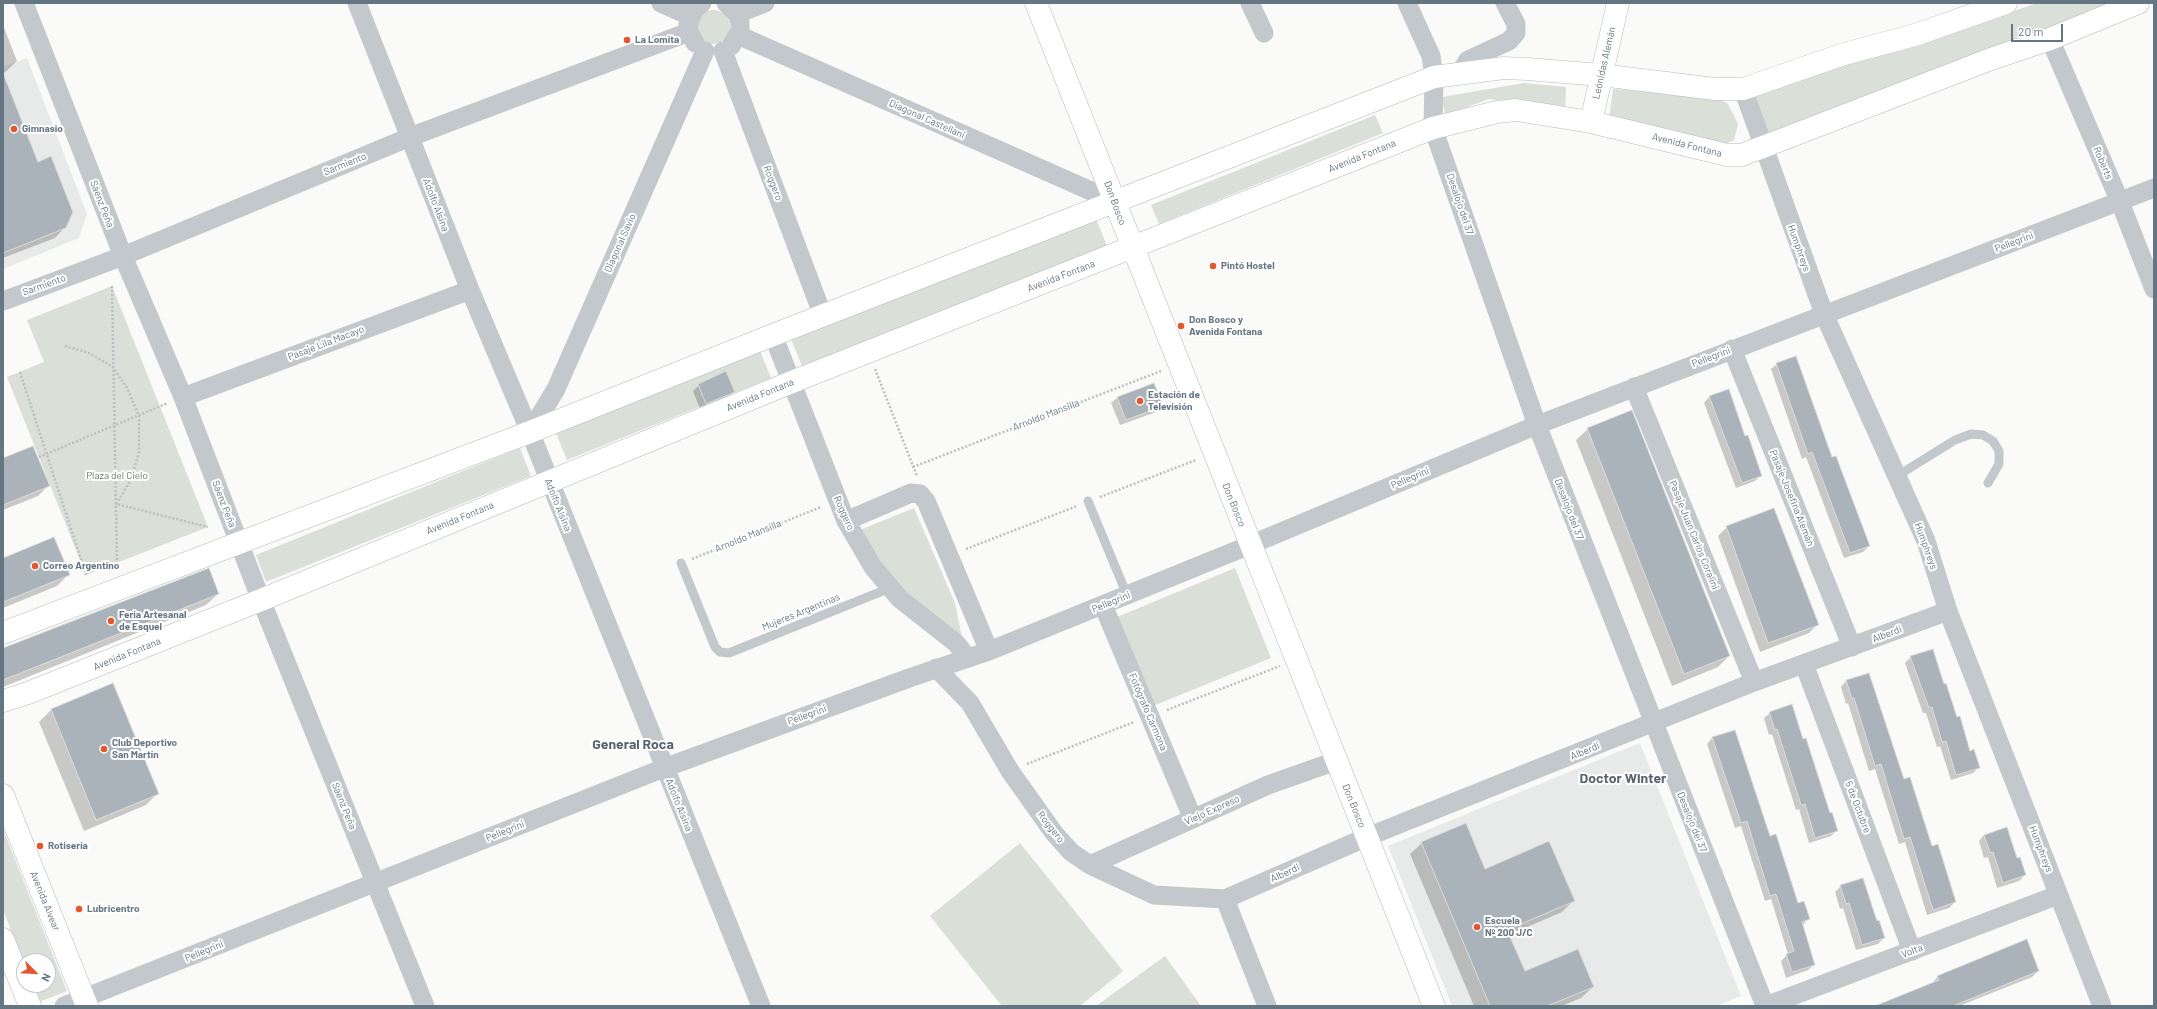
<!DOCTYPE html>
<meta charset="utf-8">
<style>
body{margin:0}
#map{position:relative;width:2157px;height:1009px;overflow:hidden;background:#fafaf8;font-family:Barlow,sans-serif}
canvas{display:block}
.frame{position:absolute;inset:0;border:4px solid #657683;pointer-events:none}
.north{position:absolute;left:16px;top:953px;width:40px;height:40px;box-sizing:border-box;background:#fff;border:1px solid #c1c8cd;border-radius:50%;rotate:114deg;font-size:11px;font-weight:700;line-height:16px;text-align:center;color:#657683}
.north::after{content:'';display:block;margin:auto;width:14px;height:18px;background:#e4572e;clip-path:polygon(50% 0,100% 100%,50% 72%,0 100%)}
.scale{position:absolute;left:2011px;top:24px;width:52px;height:18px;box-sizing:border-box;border:2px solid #657683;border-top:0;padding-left:5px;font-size:12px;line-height:14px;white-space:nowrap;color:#657683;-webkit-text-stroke:3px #fff;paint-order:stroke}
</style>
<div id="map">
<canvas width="2157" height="1009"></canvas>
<div class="frame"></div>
<div class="north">N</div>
<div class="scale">20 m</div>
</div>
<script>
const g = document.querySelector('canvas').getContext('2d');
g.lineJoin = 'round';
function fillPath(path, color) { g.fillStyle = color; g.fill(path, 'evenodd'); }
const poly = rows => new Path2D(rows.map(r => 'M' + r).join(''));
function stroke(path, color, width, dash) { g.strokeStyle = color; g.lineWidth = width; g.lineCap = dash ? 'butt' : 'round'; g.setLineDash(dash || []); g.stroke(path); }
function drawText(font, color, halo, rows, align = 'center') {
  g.font = font + ' Barlow,sans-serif'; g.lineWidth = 4; g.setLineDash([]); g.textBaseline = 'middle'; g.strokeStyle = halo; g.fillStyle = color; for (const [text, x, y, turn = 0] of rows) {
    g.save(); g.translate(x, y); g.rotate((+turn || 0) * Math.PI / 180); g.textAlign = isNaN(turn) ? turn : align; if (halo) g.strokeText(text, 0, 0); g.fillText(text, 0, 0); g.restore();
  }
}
fillPath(poly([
 [27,58,87,214,79,238,3,269,3,67],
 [1640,743,1741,996,1717,1006,1452,1006,1388,846]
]), '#e8e9e9');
fillPath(poly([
 [2037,3,2113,3,1768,135,1754,95,1826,67,1957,31],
 '696 27a17 17 0 1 1 34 0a17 17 0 1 1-34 0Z',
 [1524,83,1566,87,1565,110,1489,99,1445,115,1442,97],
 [1613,89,1715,96,1728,104,1738,124,1734,140,1718,147,1609,120],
 [1375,115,1383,133,1159,224,1151,205],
 [1096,219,1107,246,802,366,791,339],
 [112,286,208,527,86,575,7,377,44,362,27,320],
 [760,351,771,378,567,460,556,433],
 [520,448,531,476,266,582,256,555],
 [914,508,955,603,962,638,896,584,860,530],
 [1235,568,1271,658,1153,706,1117,617],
 [3,829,67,991,39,1002,33,985,48,985,48,961,24,961,24,963,3,910],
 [1020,843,1123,971,1080,1006,1002,1006,930,916],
 [1165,956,1201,1006,1096,1006]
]), '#dadfd7');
fillPath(poly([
 [3,25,17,61,3,74],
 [3,98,38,163,65,227,55,238,3,258],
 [1777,364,1831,458,1869,546,1863,552,1844,558,1806,457,1802,459,1771,369],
 [1153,384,1162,406,1156,412,1120,425,1111,403,1117,398],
 [699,385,734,392,728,398,700,409,693,391],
 [1728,390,1744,437,1761,475,1755,481,1736,488,1704,403,1709,397],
 [1588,429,1729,656,1718,667,1672,686,1576,440],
 [3,459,48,486,38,496,3,510],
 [1727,527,1818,624,1809,633,1760,652,1718,536],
 [3,559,68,575,57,586,3,608],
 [218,594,206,605,3,687,3,649],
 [1911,657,1943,685,1970,752,1978,768,1973,773,1951,780,1940,746,1937,747,1926,713,1923,713,1905,663],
 [1868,674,1903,780,1955,902,1949,908,1927,915,1905,842,1899,844,1875,769,1869,771,1848,703,1846,704,1841,687,1846,681],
 [113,685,157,794,146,805,84,831,39,722,51,710],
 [1770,713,1803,741,1829,814,1837,830,1831,836,1809,843,1799,809,1796,810,1772,734,1769,735,1764,718],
 [1734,731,1770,837,1797,904,1808,919,1803,925,1814,965,1808,970,1786,978,1781,961,1788,954,1771,899,1765,901,1741,826,1735,828,1707,744,1712,738],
 [1984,835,2016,860,2025,875,2019,881,1997,888,1988,857,1984,858,1979,841],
 [1422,843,1485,870,1573,901,1562,912,1509,935,1524,972,1593,987,1581,998,1562,1006,1474,1006,1410,854],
 [1841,886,1876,922,1884,938,1878,944,1856,950,1843,908,1840,909,1835,892],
 [2038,971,2032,977,1959,1006,1874,1006,1932,984,1938,976]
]), '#0003');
const building = poly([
 [3,73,38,162,51,156,73,212,66,228,3,253,3,73],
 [1796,356,1832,457,1836,456,1870,546,1850,553,1812,452,1808,454,1776,363,1796,356],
 [726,371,735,392,706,404,698,384,726,371],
 [1154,383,1163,406,1126,420,1117,397,1154,383],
 [1729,389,1745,436,1748,435,1762,476,1742,483,1709,396,1729,389],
 [1632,410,1730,656,1684,674,1587,428,1632,410],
 [33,446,50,486,3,505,3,458,33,446],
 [1774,508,1819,625,1768,643,1726,526,1774,508],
 [54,537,70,575,3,602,3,558,54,537],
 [209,568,219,594,3,680,3,648,209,568],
 [1933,649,1944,684,1946,683,1957,717,1960,716,1970,751,1974,749,1980,768,1956,775,1946,741,1942,742,1932,707,1929,708,1910,656,1933,649],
 [1869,673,1904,779,1910,777,1932,846,1938,844,1956,902,1933,910,1910,837,1904,839,1881,764,1875,766,1854,698,1852,699,1846,680,1869,673],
 [113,683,159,794,96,820,51,709,113,683],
 [1792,704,1803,739,1806,738,1830,813,1832,812,1838,831,1815,838,1805,804,1801,805,1777,729,1775,730,1769,712,1792,704],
 [1735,730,1770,836,1776,834,1798,903,1804,901,1810,919,1802,922,1815,965,1792,972,1786,954,1794,951,1776,894,1770,896,1747,821,1741,823,1712,737,1735,730],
 [1466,823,1485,869,1549,841,1575,901,1507,930,1525,971,1578,949,1594,987,1547,1006,1490,1006,1421,842,1466,823],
 [2007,827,2017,858,2020,857,2026,875,2003,883,1993,852,1990,853,1984,835,2007,827],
 [1863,878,1877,921,1879,920,1885,938,1862,945,1849,903,1846,904,1840,885,1863,878],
 [2027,939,2039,971,1953,1006,1875,1006,1939,980,1937,976,2027,939]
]);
fillPath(building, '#aab3b9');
stroke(building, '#dcdcda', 1);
const secondary = poly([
 [1036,3,1434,1006],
 [1591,122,1618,3],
 [3,633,530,432,773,335,1434,77,1504,68,1527,69,1601,75,1715,89,1743,89,1844,54,1915,35,2006,3],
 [3,701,28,693,261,600,792,382,1433,128,1497,112,1516,110,1591,122,1727,155,1742,155,1991,59,2050,39,2138,3],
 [3,795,87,1006],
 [3,939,30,1006]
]);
stroke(secondary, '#b3babf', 23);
stroke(poly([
 [112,286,117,563],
 [65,346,89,353,113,367,127,388,139,416,139,452,131,480,116,504,208,527],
 [875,369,917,476],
 [20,372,86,575],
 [39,457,168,403],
 [913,467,1161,371],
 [1100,497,1196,460],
 [966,549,1077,506],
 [692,559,821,507],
 [1167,710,1280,666],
 [1027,764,1134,722]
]), '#bbbfc2', 2.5, [2, 2]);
stroke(poly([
 [1897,476,1955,440,1971,434,1983,435,1993,441,1999,451,1999,464,1988,483],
 [1088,501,1127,595],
 [681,563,715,647,720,652,729,653,890,588]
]), '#c3c8cc', 9);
stroke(poly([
 [24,3,123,256,183,397,261,600,425,1006],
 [357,3,470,290,530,432,761,1006],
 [661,3,690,16],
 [726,3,737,14,740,22,740,31,731,46],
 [1250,3,1264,33],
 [1407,3,1431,56,1434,77,1433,128,1537,425,1765,1006],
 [737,14,765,3],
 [738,35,1116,202],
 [2050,39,2120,202,2154,289],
 [695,43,689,32,688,24,695,9,702,3],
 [723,51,823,316],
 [1460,73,1468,60,1509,41,1516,33,1516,24,1505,3],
 [1743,89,1824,314,1926,541,1948,611,2102,1006],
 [3,301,123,256,410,137,689,32],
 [773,335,846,521,873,567,900,599,956,643,967,657],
 [1732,349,1852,647],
 [1634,387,1754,682],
 [183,397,470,290],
 [530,432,556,389,705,51],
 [846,521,911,493,920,494,926,501,989,651],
 [1103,605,1193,819],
 [1804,664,1912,951],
 [936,668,970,703,1010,771,1054,833,1071,852,1090,865,1154,895,1225,899,1367,837,1754,682,1948,611],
 [1090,865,1268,785,1336,761],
 [1225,899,1267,1006],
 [64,1006,664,768,912,677,989,651,1250,545,1537,425,2154,188],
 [1766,1006,2058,895]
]), '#c3c8cc', 19);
stroke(secondary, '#fff', 22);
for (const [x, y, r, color] of [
 [627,40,4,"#e4572e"],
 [14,129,4,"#e4572e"],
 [1213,266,4,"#e4572e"],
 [1181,326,4,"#e4572e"],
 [1140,401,4,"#e4572e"],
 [35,566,4,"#e4572e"],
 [111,621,4,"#e4572e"],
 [104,749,4,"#e4572e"],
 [40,846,4,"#e4572e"],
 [79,909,4,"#e4572e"],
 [1477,927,4,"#e4572e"]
]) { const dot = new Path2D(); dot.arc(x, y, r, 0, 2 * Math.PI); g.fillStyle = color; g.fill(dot); stroke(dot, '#fff', 1.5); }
drawText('bold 10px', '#657683', '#fff', [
 ["La Lomita",635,40],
 ["Gimnasio",22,129],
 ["Pintó Hostel",1221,266],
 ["Don Bosco y",1189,320],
 ["Avenida Fontana",1189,332],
 ["Estación de",1148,395],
 ["Televisión",1148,407],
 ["Correo Argentino",43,566],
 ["Feria Artesanal",119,615],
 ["de Esquel",119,627],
 ["Club Deportivo",112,743],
 ["San Martín",112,755],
 ["Rotisería",48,846],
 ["Lubricentro",87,909],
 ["Escuela",1485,921],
 ["Nº 200 J/C",1485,933]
], 'left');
drawText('10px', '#657683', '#fff', [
 ["Leónidas Alemán",1604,63,-77],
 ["Diagonal Castellani",927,119,24],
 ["Avenida Fontana",1687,145,14],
 ["Avenida Fontana",1362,156,-22],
 ["Roberts",2103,163,67],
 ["Sarmiento",345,164,-22],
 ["Roggero",773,183,69],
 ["Don Bosco",1115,203,70],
 ["Sáenz Peña",102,204,69],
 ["Desalojo del 37",1460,204,71],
 ["Adolfo Alsina",436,205,69],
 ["Pellegrini",2014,242,-21],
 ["Diagonal Savio",620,243,-66],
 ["Humphreys",1799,248,70],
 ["Avenida Fontana",1061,276,-21],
 ["Sarmiento",44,285,-20],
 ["Pasaje Lila Macayo",326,343,-21],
 ["Pellegrini",1711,357,-21],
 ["Avenida Fontana",760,395,-22],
 ["Arnoldo Mansilla",1046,415,-21],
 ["Pellegrini",1410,478,-23],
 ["Pasaje Josefina Alemán",1792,498,68],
 ["Sáenz Peña",224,504,69],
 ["Adolfo Alsina",558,505,68],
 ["Don Bosco",1234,505,68],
 ["Desalojo del 37",1569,509,69],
 ["Roggero",844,513,66],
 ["Avenida Fontana",460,518,-22],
 ["Pasaje Juan Carlos Coralini",1694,535,68],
 ["Arnoldo Mansilla",748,536,-22],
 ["Humphreys",1926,546,70],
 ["Pellegrini",1111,602,-22],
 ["Mujeres Argentinas",801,612,-22],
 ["Alberdi",1887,634,-21],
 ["Avenida Fontana",127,654,-22],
 ["Fotógrafo Carmona",1148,712,67],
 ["Pellegrini",807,715,-20],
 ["Alberdi",1585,751,-22],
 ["Adolfo Alsina",679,805,68],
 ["Sáenz Peña",344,806,68],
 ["Don Bosco",1354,806,68],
 ["5 de Octubre",1858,807,69],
 ["Viejo Expreso",1212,810,-24],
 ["Desalojo del 37",1692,822,68],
 ["Roggero",1051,827,52],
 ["Pellegrini",505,831,-22],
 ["Humphreys",2041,849,69],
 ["Alberdi",1285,873,-24],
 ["Avenida Alvear",45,901,68],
 ["Pellegrini",204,951,-22],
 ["Volta",1912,951,-21]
]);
drawText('10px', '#687a64', '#fff', [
 ["Plaza del Cielo",117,476]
]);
drawText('bold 14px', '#57646e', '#fff', [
 ["General Roca",633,744],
 ["Doctor Winter",1623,778]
]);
</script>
